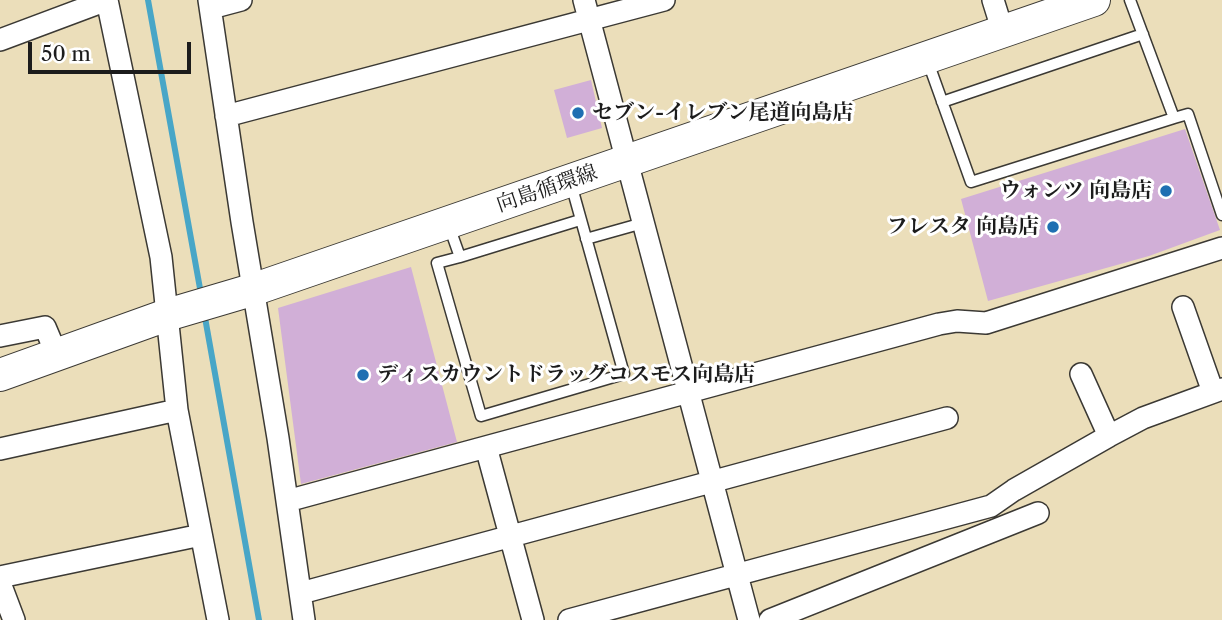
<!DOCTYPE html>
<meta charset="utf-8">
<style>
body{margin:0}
#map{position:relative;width:1222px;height:620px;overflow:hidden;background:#ebdeba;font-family:"Libre Caslon Text",serif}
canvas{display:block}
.scale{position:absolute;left:28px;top:42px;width:163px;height:32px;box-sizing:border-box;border:4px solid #1c1c1c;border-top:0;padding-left:9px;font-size:21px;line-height:24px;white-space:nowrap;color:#1c1c1c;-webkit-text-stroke:5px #fff;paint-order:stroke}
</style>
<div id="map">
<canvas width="1222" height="620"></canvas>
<div class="scale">50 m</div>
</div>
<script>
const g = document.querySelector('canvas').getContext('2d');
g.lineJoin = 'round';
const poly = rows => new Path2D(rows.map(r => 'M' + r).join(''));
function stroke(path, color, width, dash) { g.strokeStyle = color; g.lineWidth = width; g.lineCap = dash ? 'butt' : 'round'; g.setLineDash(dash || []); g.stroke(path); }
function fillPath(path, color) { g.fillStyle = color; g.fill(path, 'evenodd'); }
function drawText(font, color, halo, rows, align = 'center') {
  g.font = font + ' "Libre Caslon Text","Noto Serif JP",serif'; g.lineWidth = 6; g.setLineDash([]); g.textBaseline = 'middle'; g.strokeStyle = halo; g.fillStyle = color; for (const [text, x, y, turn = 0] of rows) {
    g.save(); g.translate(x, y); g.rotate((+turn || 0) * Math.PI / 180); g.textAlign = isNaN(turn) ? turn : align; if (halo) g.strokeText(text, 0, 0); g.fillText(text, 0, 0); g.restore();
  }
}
stroke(poly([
 [148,0,201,294],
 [204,312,259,620]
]), '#48a6c7', 6);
fillPath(poly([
 [591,80,602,128,567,138,554,90],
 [1185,129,1220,230,1149,256,988,301,961,199],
 [411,267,457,442,301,484,278,308]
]), '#d1afd7');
const service = poly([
 [928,62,971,182,1174,118,1130,0],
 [942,102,1143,34],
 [1174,118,1188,114,1222,215],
 [449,226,460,257,437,263,481,416,624,374,571,184],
 [586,239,643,223],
 [460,257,580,220]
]);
const minor = poly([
 [107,0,161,257,177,410,218,620],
 [209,0,242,222,278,438,304,620],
 [584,0,749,620],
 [993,0,1003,32],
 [211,8,241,0],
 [0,40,107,0],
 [226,116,664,0],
 [1183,307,1213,392],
 [0,336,45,327,56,353],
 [1081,374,1109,436],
 [486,447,533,620],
 [0,449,177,410],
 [287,501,939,324,957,321,986,323,1222,248],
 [0,577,201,535],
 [0,583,14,620],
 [301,593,947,418],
 [569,620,991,506,1014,490,1109,436,1143,418,1222,389],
 [770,620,1038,513]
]);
const secondary = poly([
 [0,375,167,315,255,289,1094,0]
]);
stroke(service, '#3b3934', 13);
stroke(minor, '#3b3934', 24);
stroke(secondary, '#3b3934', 34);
stroke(service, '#fff', 10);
stroke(minor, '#fff', 21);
stroke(secondary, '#fff', 32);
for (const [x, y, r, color] of [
 [578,113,7,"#1f6fb2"],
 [1166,191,7,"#1f6fb2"],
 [1053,227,7,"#1f6fb2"],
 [363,375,7,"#1f6fb2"]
]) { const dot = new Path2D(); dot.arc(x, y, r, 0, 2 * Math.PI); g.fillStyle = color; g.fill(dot); stroke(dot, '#fff', 2.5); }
drawText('bold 21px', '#1c1c1c', '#fff', [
 ["セブン-イレブン尾道向島店",592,113],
 ["ウォンツ 向島店",1152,191,"right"],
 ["フレスタ 向島店",1039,227,"right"],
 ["ディスカウントドラッグコスモス向島店",377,375]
], 'left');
drawText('21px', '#1c1c1c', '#fff', [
 ["向島循環線",547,189,-19]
]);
</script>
